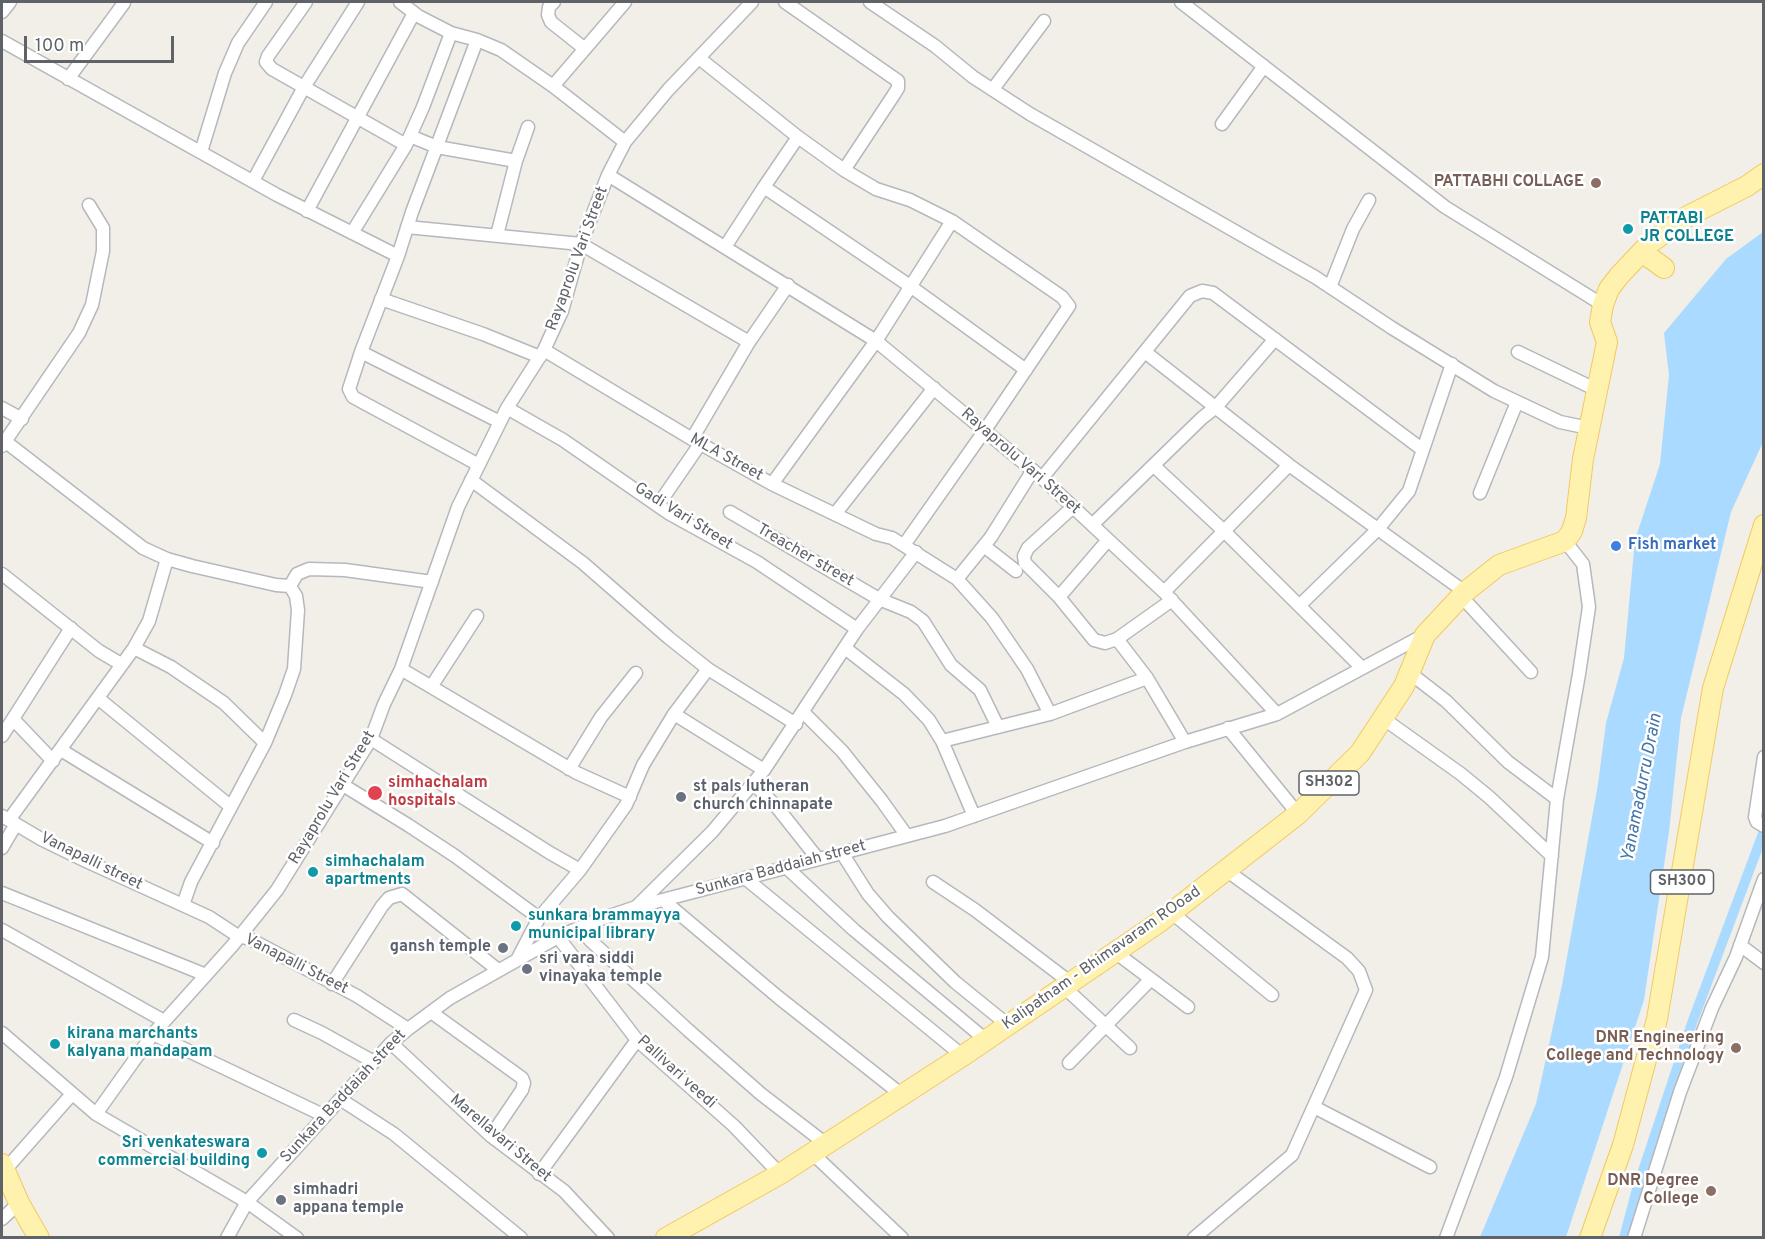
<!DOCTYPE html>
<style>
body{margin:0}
#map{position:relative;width:1765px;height:1239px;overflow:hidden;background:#f1efe8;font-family:Overpass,sans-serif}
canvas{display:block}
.frame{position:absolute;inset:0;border:3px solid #5f6368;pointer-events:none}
.scale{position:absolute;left:24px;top:36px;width:150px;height:27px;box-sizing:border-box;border:3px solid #5f6368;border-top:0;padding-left:8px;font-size:18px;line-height:21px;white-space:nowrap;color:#5f6368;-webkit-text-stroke:4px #fff;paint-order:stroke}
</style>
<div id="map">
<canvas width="1765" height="1239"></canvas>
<div class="frame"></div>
<div class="scale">100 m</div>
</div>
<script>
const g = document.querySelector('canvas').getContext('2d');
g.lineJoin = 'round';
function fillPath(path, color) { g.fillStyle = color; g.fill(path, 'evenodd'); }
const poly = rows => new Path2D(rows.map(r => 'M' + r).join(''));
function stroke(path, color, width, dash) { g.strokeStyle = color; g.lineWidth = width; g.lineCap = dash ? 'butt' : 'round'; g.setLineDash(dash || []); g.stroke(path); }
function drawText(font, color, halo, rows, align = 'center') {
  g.font = font + ' Overpass,sans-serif'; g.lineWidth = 5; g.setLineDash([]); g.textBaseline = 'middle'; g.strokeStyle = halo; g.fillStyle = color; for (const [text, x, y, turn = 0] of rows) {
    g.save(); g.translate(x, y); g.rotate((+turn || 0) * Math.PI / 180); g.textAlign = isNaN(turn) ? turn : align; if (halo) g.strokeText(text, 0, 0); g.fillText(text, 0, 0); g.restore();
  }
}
fillPath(poly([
 [1763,232,1763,442,1731,512,1681,718,1669,832,1644,1000,1566,1237,1480,1237,1536,1104,1562,985,1598,784,1606,723,1624,658,1635,540,1660,464,1669,375,1664,333,1726,259]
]), '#aadaff');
stroke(poly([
 [1624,1238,1637,1189,1692,1023,1764,831]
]), '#aadaff', 10);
const minor = poly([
 [306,2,268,56,266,62,272,69,406,145],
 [400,2,418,16,451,33,477,40,501,50,553,86,625,142],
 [554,2,549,7,548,15,551,22,585,49],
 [785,2,898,81,898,88,893,96,844,170],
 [870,2,935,46,973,77,1030,114,1315,277,1392,328,1494,391,1560,422,1589,428],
 [1181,2,1445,207,1603,305],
 [2,12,10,2],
 [477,40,412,212,398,256,361,352,500,422],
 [2,41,277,195,398,256],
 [699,58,798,137,844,170,876,189,910,200,952,221,1062,297,1069,306,985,430,904,545],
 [68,79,124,3],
 [553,86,625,2],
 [993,89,1044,21],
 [1222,124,1264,66],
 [410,136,437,147,516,161],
 [798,137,764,187,910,286,1026,370],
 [201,152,225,73,238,43,266,2],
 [608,175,625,142,668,90,752,2],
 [253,181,304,87,358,2],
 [307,211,414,13],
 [407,227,581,244,749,342],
 [352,233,406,145,423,107,451,33],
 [497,235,516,161,528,127],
 [725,247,764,187],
 [1330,287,1353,229,1369,200],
 [381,299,483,334,540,357],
 [544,350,692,439,772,484,876,534,892,538,957,579,992,618,1027,669,1050,714],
 [361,352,349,389,353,397,479,465],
 [1145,352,1289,465,1465,592],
 [1518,352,1597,390],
 [2,408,22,419],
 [507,408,563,440,670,514,757,562,857,629],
 [692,439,749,342,788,285],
 [6,442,143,548,167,559,192,566,276,585,290,586],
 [2,446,79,333,92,305,103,251,103,228,89,205],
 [1154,466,1225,532,1362,668],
 [1042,478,1190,296,1202,291,1213,293,1423,450],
 [471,480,583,563,669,638,708,669,796,724],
 [772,484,876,341,952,221],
 [1480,493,1517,402],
 [658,505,700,444],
 [1073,507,1028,548,1024,556,1025,563,1059,597,1094,640,1105,643,1117,639,1147,678,1185,742],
 [730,512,879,599,911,612,923,621,951,665,980,690,998,727],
 [835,514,934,388],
 [1092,525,1202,418,1216,407,1275,339],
 [984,546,1016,571],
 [2,574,99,651,121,664],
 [957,579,991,537,1033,470],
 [290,586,297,574,309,569,345,570,432,582],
 [1164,592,1289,465],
 [1461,596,1531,672],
 [1059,597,1108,540],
 [1300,605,1378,529,1409,491,1452,364],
 [1117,639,1172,600],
 [134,648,171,667,224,703,265,743],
 [845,648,904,694,929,720,942,741,974,816],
 [401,669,577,773,630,797],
 [1410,673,1446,701,1508,762,1557,799],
 [431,687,477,616],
 [99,699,230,806],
 [803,712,842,751,882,801,907,836],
 [674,714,764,770],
 [13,719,53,761],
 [1384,719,1461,774,1489,797,1552,856],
 [1228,728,1298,814],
 [2,736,71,628],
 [371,739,550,853,580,870],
 [942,741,1050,714,1147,678],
 [61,750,213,843],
 [1764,757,1755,817,1757,822,1764,826],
 [569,769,601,717,636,673],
 [753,783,776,806,818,859],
 [343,785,408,825,455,856,539,918],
 [2,816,41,839,86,861,209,917,238,936,250,939,357,996,408,1029],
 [9,820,134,648,149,621,167,559],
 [2,848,16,824],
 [842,853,868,894,888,917,955,982,1008,1025],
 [786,867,854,930,986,1040],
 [745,878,963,1056],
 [933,882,975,910,1071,983],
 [2,893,206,975],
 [663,900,778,997,902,1095],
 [183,905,191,882,265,743,285,695,294,669,298,610,296,596,290,586],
 [637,906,712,832,764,770,857,629,916,552],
 [1172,913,1272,995],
 [580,928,591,941,688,1030,761,1094,826,1144],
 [2,930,164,1021],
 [558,937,637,1040,734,1126,780,1174],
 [1740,945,1764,963],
 [1115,952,1188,1007],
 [517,960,539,918,580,870,626,805,643,765,674,714,708,669],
 [332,984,382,906,389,898,402,894,498,970],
 [1064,987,1130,1048],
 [431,1012,522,1078,524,1083,522,1090,491,1136],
 [294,1020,322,1033,374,1062],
 [2,1033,96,1114,247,1202,297,1238],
 [153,1034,325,1116],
 [391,1043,491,1136,564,1191,608,1238],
 [1069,1063,1151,979],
 [340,1099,394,1134,521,1238],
 [1314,1107,1430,1167],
 [96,1114,153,1034,232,946,277,890,371,739,384,704,401,669,458,507,507,408,544,350,562,311,581,244,608,175,876,341,1042,478,1164,592,1277,714],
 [812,1153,902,1238],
 [5,1170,72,1094],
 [539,1174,637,1040],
 [2,1219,19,1203],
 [227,1238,247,1202,391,1043,408,1029,450,998,558,937,595,921,636,907,945,826,1185,742,1277,714,1424,635],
 [1194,1238,1292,1155,1366,990,1359,971,1347,958,1226,870],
 [1446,1238,1506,1077,1542,957,1557,799,1579,674,1589,607,1583,564,1565,541],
 [1634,1238,1680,1092,1712,1008,1736,957,1764,879]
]);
const primary = poly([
 [1642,252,1664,268],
 [2,1164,19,1203,39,1238],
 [666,1238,780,1174,967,1053,1158,923,1298,814,1360,753,1404,686,1425,635,1465,592,1499,565,1565,541,1572,531,1576,518,1583,459,1607,342,1600,322,1603,305,1609,289,1619,276,1650,243,1688,216,1747,186,1764,174],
 [1590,1238,1623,1145,1657,1019,1713,688,1764,525]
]);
stroke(minor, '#b5b8bc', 15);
stroke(primary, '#f2c960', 22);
stroke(minor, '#fff', 12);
stroke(primary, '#fff2af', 20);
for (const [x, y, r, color] of [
 [1596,183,6,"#8d6e63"],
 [1628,229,6,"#0f9aa8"],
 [1616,546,6,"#3f7fe0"],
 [375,793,8,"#e0444e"],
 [681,797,6,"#6b7280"],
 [313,872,6,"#0f9aa8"],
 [516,926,6,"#0f9aa8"],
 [503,948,6,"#6b7280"],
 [527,969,6,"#6b7280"],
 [55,1044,6,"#0f9aa8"],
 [1736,1048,6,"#8d6e63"],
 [262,1153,6,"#0f9aa8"],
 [1711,1191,6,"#8d6e63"],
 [281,1200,6,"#6b7280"]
]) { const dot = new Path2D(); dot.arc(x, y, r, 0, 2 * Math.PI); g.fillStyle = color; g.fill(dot); stroke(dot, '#fff', 2); }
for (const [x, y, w] of [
 [1329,783,60],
 [1682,882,63]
]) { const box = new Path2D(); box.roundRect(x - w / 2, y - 12, w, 24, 4.5); g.fillStyle = '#fff'; g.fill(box); stroke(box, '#5f6368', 1.5); }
drawText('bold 15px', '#5f6368', null, [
 ["SH302",1329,783],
 ["SH300",1682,882]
]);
drawText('bold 16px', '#785e54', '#fff', [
 ["PATTABHI COLLAGE",1584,183],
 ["DNR Engineering",1724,1039],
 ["College and Technology",1724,1057],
 ["DNR Degree",1699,1182],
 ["College",1699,1200]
], 'right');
drawText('bold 16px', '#0d838f', '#fff', [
 ["PATTABI",1640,220],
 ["JR COLLEGE",1640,238],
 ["simhachalam",325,863],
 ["apartments",325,881],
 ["sunkara brammayya",528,917],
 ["municipal library",528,935],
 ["kirana marchants",67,1035],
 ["kalyana mandapam",67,1053],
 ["Sri venkateswara",250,1144,"right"],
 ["commercial building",250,1162,"right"]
], 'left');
drawText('16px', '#5f6368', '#fff', [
 ["Rayaprolu Vari Street",578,259,-70],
 ["MLA Street",726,458,29],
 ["Rayaprolu Vari Street",1020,462,41],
 ["Gadi Vari Street",683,517,32],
 ["Treacher street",805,556,30],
 ["Rayaprolu Vari Street",333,798,-59],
 ["Vanapalli street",91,862,26],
 ["Sunkara Baddaiah street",781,869,-15],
 ["Kalipatnam - Bhimavaram ROoad",1102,959,-35],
 ["Vanapalli Street",296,965,27],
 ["Pallivari veedi",676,1073,42],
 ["Sunkara Baddaiah street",344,1097,-47],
 ["Marellavari Street",500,1139,40]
]);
drawText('bold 16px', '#366cbe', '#fff', [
 ["Fish market",1628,546]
], 'left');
drawText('bold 16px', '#be3a42', '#fff', [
 ["simhachalam",388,784],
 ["hospitals",388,802]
], 'left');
drawText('bold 16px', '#5b616d', '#fff', [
 ["st pals lutheran",693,788],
 ["church chinnapate",693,806],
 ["gansh temple",491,948,"right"],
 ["sri vara siddi",539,960],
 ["vinayaka temple",539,978],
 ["simhadri",293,1191],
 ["appana temple",293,1209]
], 'left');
drawText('italic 18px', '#4174aa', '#fff', [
 ["Yanamadurru Drain",1643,788,-79]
]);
</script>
